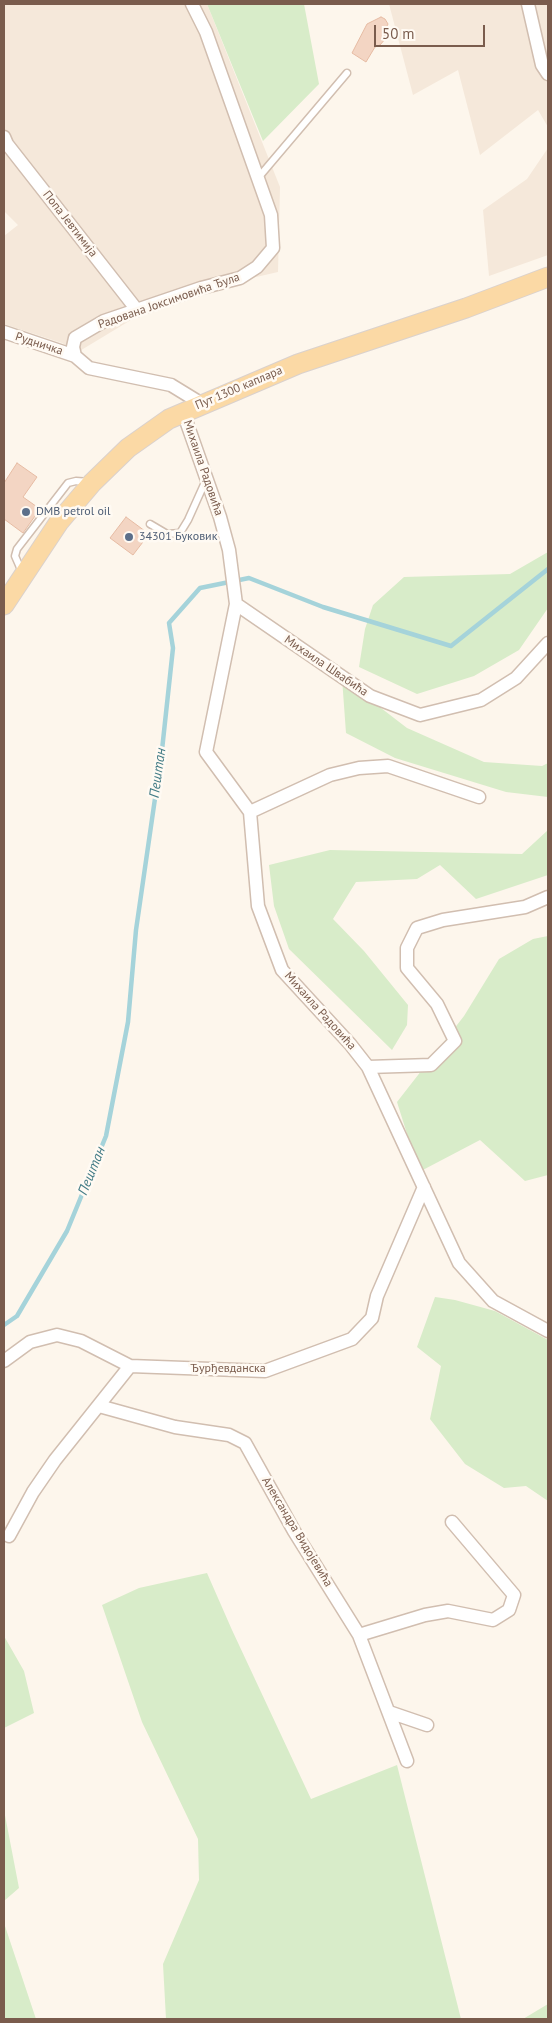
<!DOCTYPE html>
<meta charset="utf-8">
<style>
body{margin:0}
#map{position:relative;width:552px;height:2023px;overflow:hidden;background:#fdf6ec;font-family:"PT Sans",sans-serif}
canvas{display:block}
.frame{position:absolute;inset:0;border:5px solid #7a5c4d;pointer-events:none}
.scale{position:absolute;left:374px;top:25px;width:111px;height:22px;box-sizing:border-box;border:2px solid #7a5c4d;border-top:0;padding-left:6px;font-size:15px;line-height:18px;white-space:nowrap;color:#7a5c4d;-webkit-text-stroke:4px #fffaf3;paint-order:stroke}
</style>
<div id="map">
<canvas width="552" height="2023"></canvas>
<div class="frame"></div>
<div class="scale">50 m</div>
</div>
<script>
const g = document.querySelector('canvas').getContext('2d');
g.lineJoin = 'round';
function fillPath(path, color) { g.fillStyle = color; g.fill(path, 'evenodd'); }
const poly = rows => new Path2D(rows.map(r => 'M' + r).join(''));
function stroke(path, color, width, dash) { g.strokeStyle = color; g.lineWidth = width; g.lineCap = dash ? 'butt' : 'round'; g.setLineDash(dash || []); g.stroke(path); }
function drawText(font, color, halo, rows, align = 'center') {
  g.font = font + ' "PT Sans",sans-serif'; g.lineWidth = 5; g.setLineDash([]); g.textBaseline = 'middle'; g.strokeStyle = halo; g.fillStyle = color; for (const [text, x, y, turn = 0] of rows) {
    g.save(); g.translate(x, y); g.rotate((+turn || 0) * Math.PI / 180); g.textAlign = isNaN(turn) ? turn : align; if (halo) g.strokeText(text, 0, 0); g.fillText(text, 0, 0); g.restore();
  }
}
fillPath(poly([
 [4,4,207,4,280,187,278,272,169,297,78,352,62,343,4,324,4,236,18,225,4,211],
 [389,4,548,4,548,127,538,110,480,155,458,70,413,95],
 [548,148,548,255,489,276,483,210,527,179]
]), '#f5e8da');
fillPath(poly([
 [207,4,304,4,319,84,263,141],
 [548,552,548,608,519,650,474,676,417,694,359,667,365,629,373,605,404,577,510,574],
 [342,678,407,728,484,762,542,766,548,763,548,797,506,792,395,758,346,733],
 [548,830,548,875,476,899,440,865,417,879,356,882,333,919,364,951,408,1005,407,1025,392,1050,289,949,274,906,269,865,330,850,522,854],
 [548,936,548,1175,525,1181,480,1140,419,1172,397,1102,464,1016,499,959,533,939],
 [435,1297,455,1300,495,1311,548,1340,548,1501,526,1486,504,1488,465,1464,430,1419,441,1366,417,1347],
 [207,1573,232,1630,311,1799,397,1765,461,2019,166,2019,163,1964,199,1880,198,1839,142,1722,102,1605,139,1588],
 [4,1636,24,1671,34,1713,4,1728],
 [4,1810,19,1888,4,1901],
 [4,1923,36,2019,4,2019],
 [548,2004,548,2019,523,2019]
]), '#d8ecc9');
stroke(poly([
 [4,1325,17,1316,67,1231,106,1136,128,1022,136,930,162,750,173,648,169,623,200,588,249,578,323,607,451,646,548,569]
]), '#a5d3da', 4.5);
const building = poly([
 [381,17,385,19,388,24,384,32,386,38,380,45,375,47,366,62,352,53,367,24,381,17],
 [17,463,37,477,23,497,40,509,23,533,4,519,4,483,17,463],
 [126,517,149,534,133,555,110,538,126,517]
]);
fillPath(building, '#f3d5c3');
stroke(building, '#e6bba3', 1);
const lane = poly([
 [258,178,347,73],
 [150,524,167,534,180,533,188,520,206,480],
 [22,572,15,556,17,549,68,483,76,481,90,482]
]);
const street = poly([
 [192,4,206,32,271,215,273,248,257,267,240,278,201,288,104,321,75,338,73,347,75,356,89,368,171,385,202,404],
 [528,4,542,65,548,74],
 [4,137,7,144,137,310],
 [4,332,75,356],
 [183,412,220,517,229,550,236,604,206,752,250,812,258,906,282,970,350,1044,368,1067,459,1263,493,1301,548,1331],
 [236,604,370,696,420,715,481,700,516,678,548,643],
 [250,812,330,775,359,768,388,766,479,797],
 [368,1067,431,1065,455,1041,437,1004,407,968,407,948,417,928,443,920,525,907,548,897],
 [4,1361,30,1342,57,1335,81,1341,130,1366,265,1371,352,1339,372,1318,377,1296,424,1187],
 [99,1406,175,1427,229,1435,245,1443,294,1531,359,1635,407,1761],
 [9,1536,33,1492,55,1460,130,1366],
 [359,1635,425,1615,448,1611,493,1620,509,1610,514,1595,452,1522],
 [389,1712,427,1725]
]);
const primary = poly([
 [4,605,59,522,92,483,128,448,169,419,298,364,466,308,548,277]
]);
stroke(lane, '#d1beb0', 9);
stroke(street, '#d1beb0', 15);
stroke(primary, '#dad1cd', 21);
stroke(lane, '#fff', 6);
stroke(street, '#fff', 12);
stroke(primary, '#fbd9a5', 19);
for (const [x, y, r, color] of [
 [26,512,5,"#5c6f8a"],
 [129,537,5,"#5c6f8a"]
]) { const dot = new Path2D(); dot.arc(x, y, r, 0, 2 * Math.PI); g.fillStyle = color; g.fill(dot); stroke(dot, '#fffaf3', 2); }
drawText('12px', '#7a5c4d', '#fffaf3', [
 ["Попа Јевтимија",70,224,52],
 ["Радована Јоксимовића Ђула",169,301,-19],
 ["Рудничка",39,344,18],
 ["Пут 1300 каплара",239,388,-23],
 ["Михаила Радовића",203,468,71],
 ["Михаила Швабића",326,666,34],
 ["Михаила Радовића",320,1011,48],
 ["Ђурђевданска",228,1369],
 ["Александра Видојевића",297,1532,59]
]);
drawText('12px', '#4e5e75', '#fffaf3', [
 ["DMB petrol oil",36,512],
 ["34301 Буковик",139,537]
], 'left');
drawText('italic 14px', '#437c86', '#fffaf3', [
 ["Пештан",158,773,-82],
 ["Пештан",92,1171,-68]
]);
</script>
